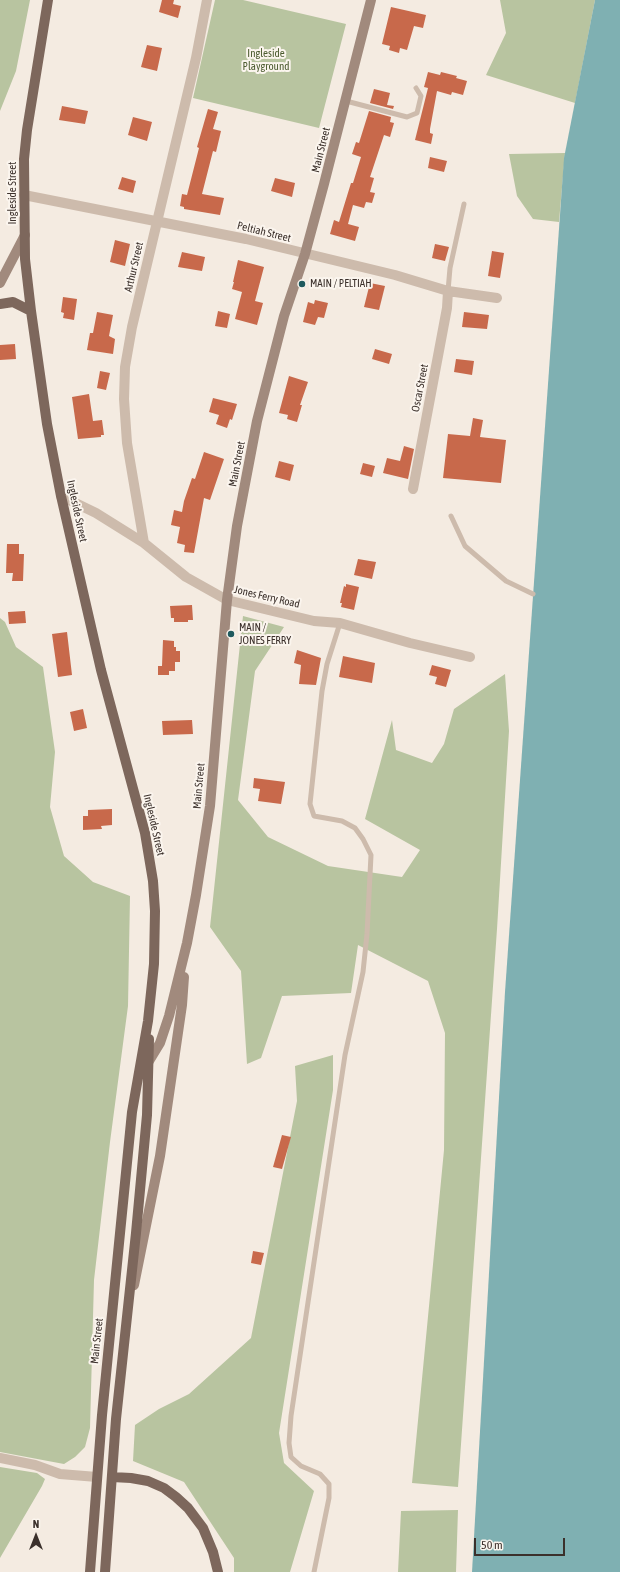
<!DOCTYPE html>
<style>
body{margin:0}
#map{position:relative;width:620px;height:1572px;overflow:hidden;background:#f4ebe1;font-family:"Asap Condensed",sans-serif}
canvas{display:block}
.north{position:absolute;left:16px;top:1516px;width:40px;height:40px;-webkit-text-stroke:3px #fbf5ee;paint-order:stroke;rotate:0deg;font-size:11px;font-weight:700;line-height:16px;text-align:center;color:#3b302b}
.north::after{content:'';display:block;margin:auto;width:14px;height:18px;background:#3b302b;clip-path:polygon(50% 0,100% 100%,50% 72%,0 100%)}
.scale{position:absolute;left:474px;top:1538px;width:91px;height:18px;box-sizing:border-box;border:2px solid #3b302b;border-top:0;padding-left:5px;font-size:12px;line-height:14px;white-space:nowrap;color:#3b302b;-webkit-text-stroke:3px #fbf5ee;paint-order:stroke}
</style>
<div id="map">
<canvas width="620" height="1572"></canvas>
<div class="north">N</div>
<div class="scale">50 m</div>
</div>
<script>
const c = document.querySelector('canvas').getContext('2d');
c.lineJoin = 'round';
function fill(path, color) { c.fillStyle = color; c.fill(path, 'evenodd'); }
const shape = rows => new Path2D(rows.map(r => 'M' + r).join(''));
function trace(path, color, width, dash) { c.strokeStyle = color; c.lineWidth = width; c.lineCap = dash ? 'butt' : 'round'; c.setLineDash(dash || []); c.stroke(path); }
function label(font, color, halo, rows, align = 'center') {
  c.font = font + ' "Asap Condensed",sans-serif'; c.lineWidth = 4; c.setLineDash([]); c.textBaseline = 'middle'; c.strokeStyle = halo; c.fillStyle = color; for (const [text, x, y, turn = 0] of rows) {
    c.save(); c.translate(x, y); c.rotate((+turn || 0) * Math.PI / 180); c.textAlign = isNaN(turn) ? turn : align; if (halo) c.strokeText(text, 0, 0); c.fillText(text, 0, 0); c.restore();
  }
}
fill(shape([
 [0,0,30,0,16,71,0,111],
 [215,0,243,0,346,24,319,128,193,98],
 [500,0,595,0,575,103,486,75,506,33],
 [565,153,559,222,533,219,517,196,509,154],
 [243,616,284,627,255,671,238,800,268,837,328,866,402,877,420,850,365,819,392,720,396,750,432,763,444,744,454,709,505,674,509,731,497,929,458,1487,412,1483,444,1150,445,1033,428,981,358,945,351,993,282,996,261,1058,247,1064,241,971,210,927],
 [0,618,5,622,16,647,43,667,55,752,50,807,64,856,93,882,130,896,128,1006,110,1142,94,1280,90,1428,85,1447,75,1457,64,1464,0,1452],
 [333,1055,333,1090,279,1433,284,1463,314,1491,290,1572,234,1572,234,1558,184,1482,133,1461,135,1425,159,1409,189,1394,251,1338,297,1101,295,1066],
 [0,1467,37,1473,45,1479,42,1486,0,1558],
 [458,1510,456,1572,398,1572,401,1511]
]), '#b8c4a0');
fill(shape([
 [595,0,620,0,620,1572,472,1572,505,992,564,158]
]), '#7fb0b2');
fill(shape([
 [162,0,174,0,173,4,181,6,178,18,159,12],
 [391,7,426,15,423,28,414,26,407,50,400,48,399,53,389,50,390,46,382,44],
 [147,45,162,48,157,71,141,67],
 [428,72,440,75,441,72,457,76,456,78,467,81,463,95,452,92,451,95,437,91,430,129,430,133,433,134,431,144,415,140,428,88,424,87],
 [374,89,390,93,387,105,394,106,393,109,370,103],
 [62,106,88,111,85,124,59,120],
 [208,109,218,112,213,129,221,131,216,152,213,151,202,194,224,198,220,215,184,209,184,207,180,206,182,194,187,195,199,148,197,147],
 [369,111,391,117,390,122,394,123,390,137,384,135,370,177,374,178,370,192,375,193,372,203,366,202,364,208,353,205,348,224,359,227,355,241,330,234,334,220,339,222,351,183,353,183,361,157,352,154,356,142,359,143],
 [133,117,152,122,147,141,128,135],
 [430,157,447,161,444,172,428,168],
 [122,177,136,181,133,193,118,189],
 [275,178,295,183,292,197,271,191],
 [115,240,130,244,125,266,110,262],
 [435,244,449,247,445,261,432,258],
 [492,251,504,253,500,278,488,276],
 [182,252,205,257,202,271,178,267],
 [238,260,264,267,255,301,263,303,257,325,235,319,242,292,232,289,234,282,233,282],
 [370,283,385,286,379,310,364,307],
 [63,297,77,299,74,320,63,318,64,313,61,312],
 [315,300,328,303,324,318,318,317,315,325,303,322,308,302,314,304],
 [218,311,230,314,227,328,215,326],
 [97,312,113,315,109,336,115,339,113,354,87,350,90,333,93,333],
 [464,312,489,315,487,329,462,327],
 [15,344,16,359,0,360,0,345],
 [375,349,392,354,389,364,372,359],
 [456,359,474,361,472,375,454,372],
 [100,371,110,373,106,390,97,388],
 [289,376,308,382,300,405,302,405,297,422,287,419,288,415,279,413],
 [89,394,93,421,102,420,104,435,101,435,101,437,78,439,72,397],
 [213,398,237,404,232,420,230,419,227,428,216,424,219,415,209,412],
 [473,418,483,420,480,437,506,440,501,483,443,478,448,434,470,436],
 [404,446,414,449,408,479,383,473,387,458,400,461],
 [204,452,224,459,210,500,204,498,194,553,184,552,185,545,177,543,180,527,171,525,174,510,182,512,184,501,192,478,195,479],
 [279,461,294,465,290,481,275,477],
 [363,463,375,466,372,477,360,474],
 [7,544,19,544,19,554,24,554,23,581,12,581,13,573,6,573],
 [358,559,376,562,372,579,354,575],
 [346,584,359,587,354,610,341,607,342,603,340,603,344,586,346,587],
 [192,605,193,620,188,620,188,622,174,622,174,618,171,618,170,606],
 [25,611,26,623,9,624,8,612],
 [67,632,72,675,58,677,52,634],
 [163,640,174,641,174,647,176,647,176,651,180,651,180,662,175,662,175,671,169,671,169,675,158,675,158,666,162,666],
 [297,650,321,658,316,685,299,684,301,665,294,663],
 [343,656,375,663,372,683,339,677],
 [432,665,451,670,446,687,435,684,437,677,429,675],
 [83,709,87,728,74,731,70,712],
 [192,720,193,734,163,735,162,721],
 [254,778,285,782,281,804,258,801,260,789,253,788],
 [112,809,112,825,101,826,102,829,83,830,83,816,88,816,88,810],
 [282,1135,291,1137,282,1169,273,1167],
 [253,1251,264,1253,261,1265,251,1263]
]), '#c8694b');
trace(shape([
 [346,101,407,117,417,113,421,96,416,88],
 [448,291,450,268,464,204],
 [451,516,465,546,506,581,533,594],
 [314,1572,329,1498,329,1484,320,1474,301,1466,291,1457,289,1443,291,1416,345,1055,363,972,367,934,371,855,363,839,355,828,342,821,314,816,310,804,322,691,327,664,340,623]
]), '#cdbbac', 5);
trace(shape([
 [24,195,246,239,395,275,448,291,497,298],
 [413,489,447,308,448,291],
 [61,496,96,513,144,543,186,577,227,600,314,621,340,623,410,643,470,657],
 [144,543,127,443,124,399,125,367,132,327,196,58,207,0],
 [0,1458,35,1465,60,1474,97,1477]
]), '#cdbbac', 10);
trace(shape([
 [0,283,25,235],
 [146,1066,160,1043,169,1016,187,943,196,895,210,806,227,600,237,526,257,421,284,316,305,254,324,184,371,0],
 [134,1285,160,1156,182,1005,184,977]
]), '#a18a7d', 10);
trace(shape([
 [48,0,27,130,24,159,25,259,31,311,47,424,61,496,101,670,145,833,153,881,155,911,154,964,148,1021,132,1112,102,1415,90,1572],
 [0,304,13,302,31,311],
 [112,1477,131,1478,148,1481,164,1488,176,1497,188,1508,203,1528,213,1552,218,1572],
 [105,1572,116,1419,136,1233,147,1115,149,1039]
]), '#7d675c', 10);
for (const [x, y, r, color] of [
 [302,284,4,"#1f5a5e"],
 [231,634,4,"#1f5a5e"]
]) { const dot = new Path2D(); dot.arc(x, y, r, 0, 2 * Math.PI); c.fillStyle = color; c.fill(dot); trace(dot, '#fbf5ee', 1.5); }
label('11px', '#4a5a2e', '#fbf5ee', [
 ["Ingleside",266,54],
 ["Playground",266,67]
]);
label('11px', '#3b302b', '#fbf5ee', [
 ["Main Street",321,150,-76],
 ["Ingleside Street",13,193,-90],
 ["Peltiah Street",264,232,14],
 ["Arthur Street",134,267,-77],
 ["Oscar Street",420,388,-79],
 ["Main Street",237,464,-79],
 ["Ingleside Street",77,511,78],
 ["Jones Ferry Road",267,597,13],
 ["Main Street",199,786,-85],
 ["Ingleside Street",154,825,77],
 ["Main Street",97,1341,-84]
]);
label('11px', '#3b302b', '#fbf5ee', [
 ["MAIN / PELTIAH",310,284],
 ["MAIN /",239,628],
 ["JONES FERRY",239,641]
], 'left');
</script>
